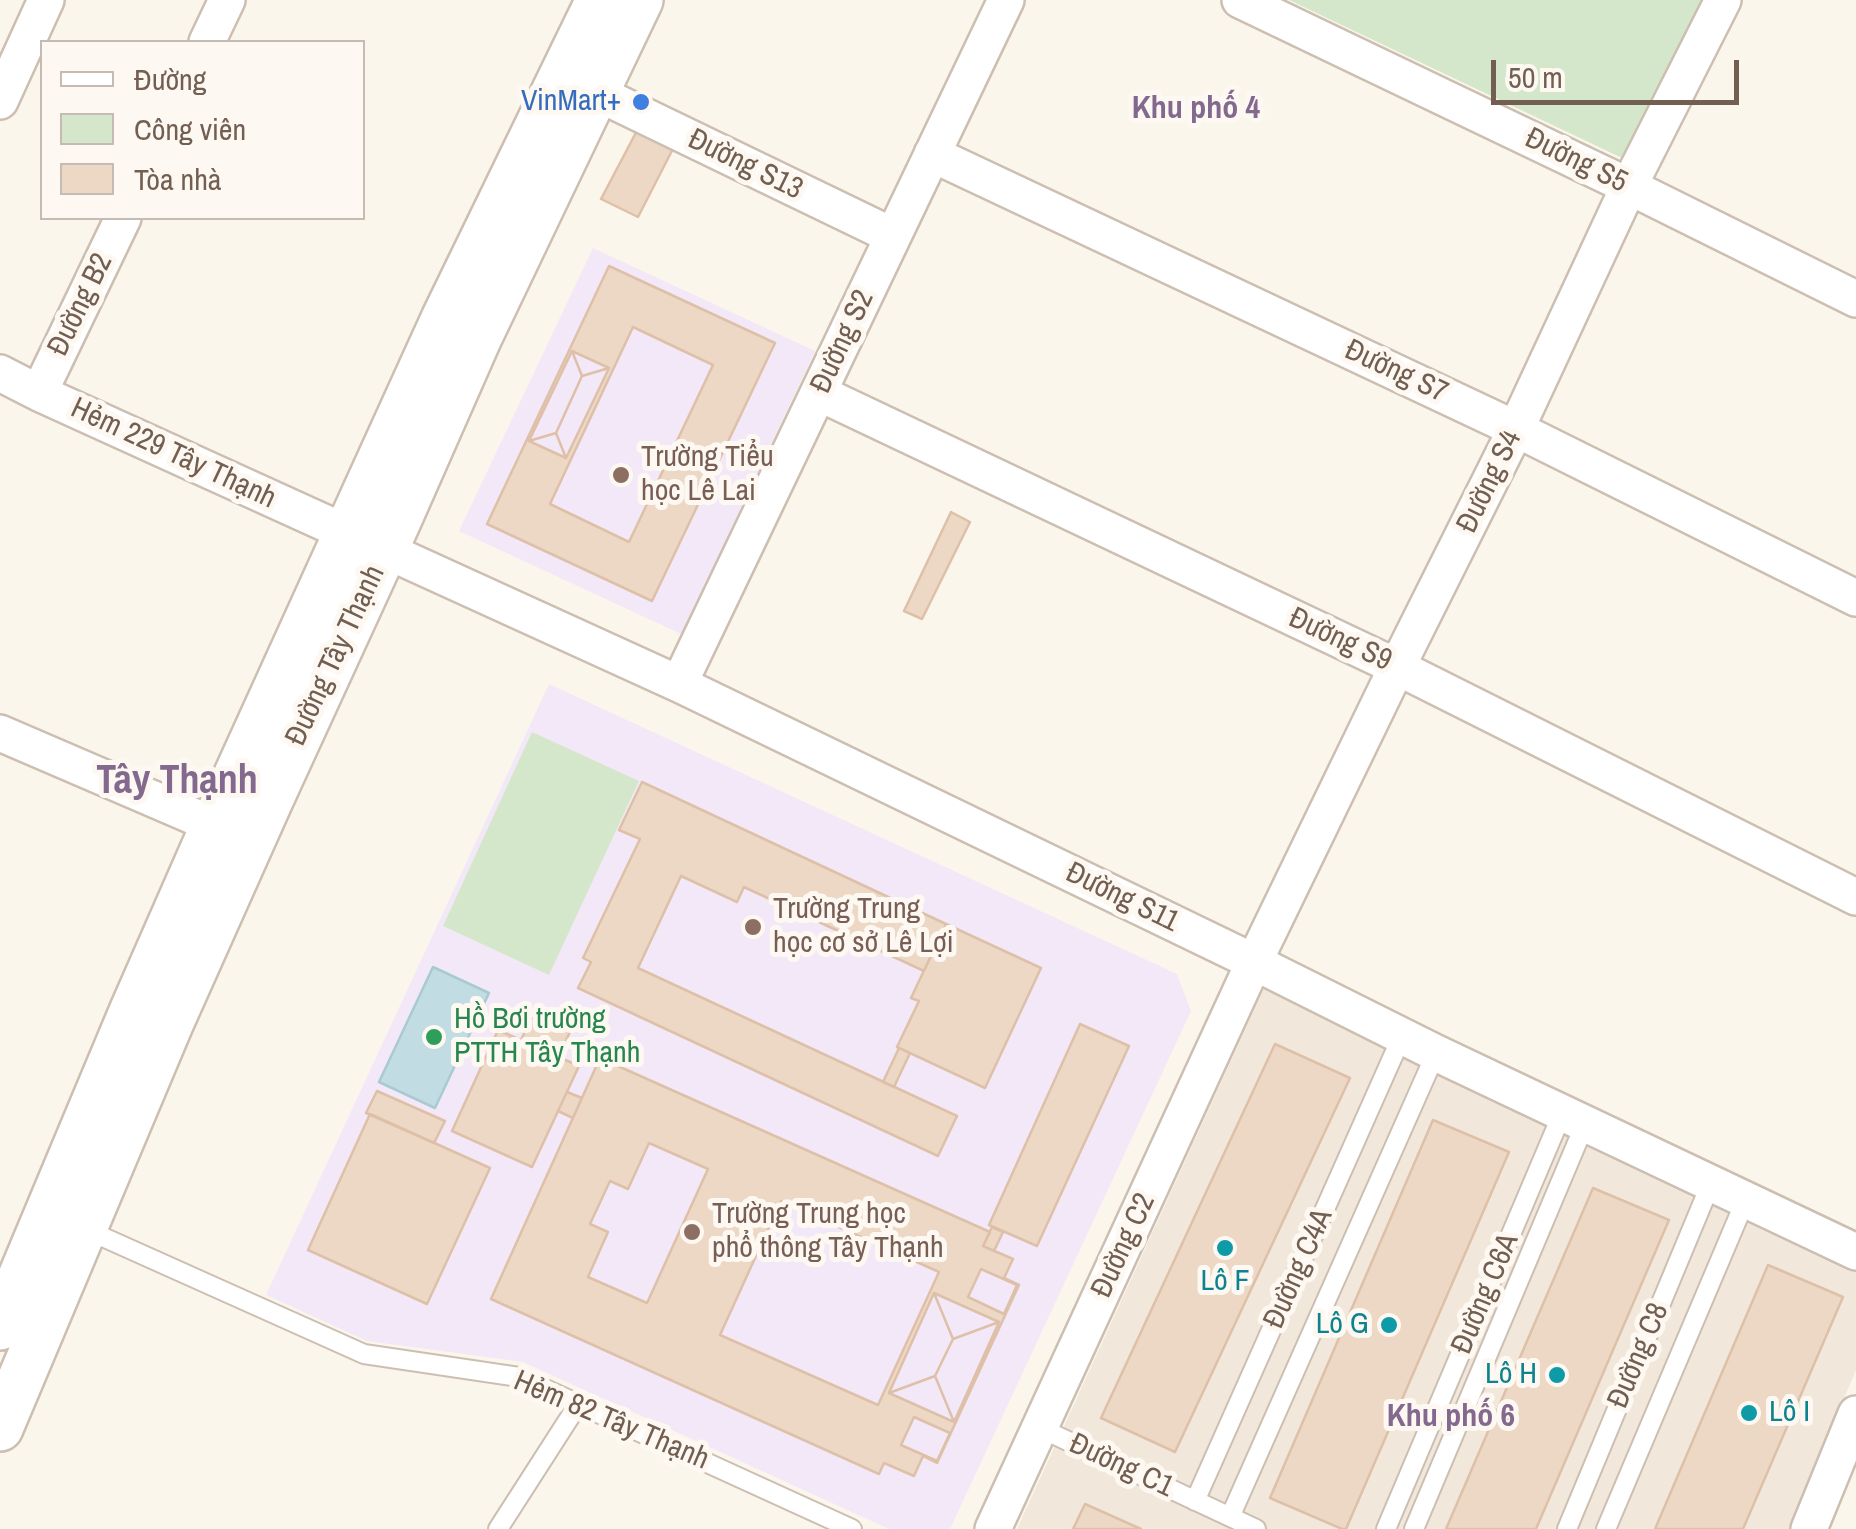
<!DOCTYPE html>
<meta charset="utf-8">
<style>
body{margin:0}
#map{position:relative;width:1856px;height:1529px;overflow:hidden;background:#fbf6ec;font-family:"Archivo Narrow",sans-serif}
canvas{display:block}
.legend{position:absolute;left:40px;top:40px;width:325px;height:180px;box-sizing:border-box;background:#fdf9f2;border:2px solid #c6bbb2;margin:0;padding:12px 18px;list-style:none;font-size:30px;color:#735f51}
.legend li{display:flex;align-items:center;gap:20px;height:50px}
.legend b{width:50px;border:2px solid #c6bbb2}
.scale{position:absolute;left:1491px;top:60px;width:248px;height:45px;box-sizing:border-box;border:5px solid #735f51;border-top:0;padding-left:12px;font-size:30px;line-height:35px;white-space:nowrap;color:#735f51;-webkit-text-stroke:8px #fdf9f2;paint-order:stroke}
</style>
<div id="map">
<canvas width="1856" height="1529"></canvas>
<ul class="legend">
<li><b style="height:12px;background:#fff"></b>Đường</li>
<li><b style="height:28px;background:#d5e7cb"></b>Công viên</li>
<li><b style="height:28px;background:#edd8c6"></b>Tòa nhà</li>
</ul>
<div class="scale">50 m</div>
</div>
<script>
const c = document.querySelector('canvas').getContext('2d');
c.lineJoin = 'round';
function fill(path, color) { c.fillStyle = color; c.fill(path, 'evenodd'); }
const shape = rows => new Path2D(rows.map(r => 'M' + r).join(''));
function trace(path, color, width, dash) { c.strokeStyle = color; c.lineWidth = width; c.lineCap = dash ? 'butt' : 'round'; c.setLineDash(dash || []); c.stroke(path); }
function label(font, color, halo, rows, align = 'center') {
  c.font = font + ' "Archivo Narrow",sans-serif'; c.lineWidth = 10; c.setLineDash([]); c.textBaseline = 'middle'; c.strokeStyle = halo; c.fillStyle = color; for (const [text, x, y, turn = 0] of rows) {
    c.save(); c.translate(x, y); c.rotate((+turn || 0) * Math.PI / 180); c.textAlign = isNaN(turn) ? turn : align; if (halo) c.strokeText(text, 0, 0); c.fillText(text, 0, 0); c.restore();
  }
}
fill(shape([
 [1265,986,1856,1269,1856,1370,1789,1529,1017,1529]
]), '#f1e8db');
fill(shape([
 [593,248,815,351,681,634,459,531],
 [549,684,1177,974,1191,1011,950,1529,889,1529,523,1362,367,1341,266,1295]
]), '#f3e8f7');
fill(shape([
 [1289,0,1704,0,1624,159],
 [532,732,639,781,549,975,443,926]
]), '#d5e7cb');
const water = shape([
 [433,967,489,993,435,1108,379,1082,433,967]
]);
fill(water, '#c2dce3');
trace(water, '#a9cad3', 2.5);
const building = shape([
 [641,123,677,141,638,217,601,199,641,123],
 [609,266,775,343,652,601,487,524,609,266],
 [633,327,713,365,629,542,550,504,633,327],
 [572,351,609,368,582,376,572,351],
 [572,351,582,376,556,433,529,441,572,351],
 [609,368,566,458,556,433,582,376,609,368],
 [556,433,566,458,529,441,556,433],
 [951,512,970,522,922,619,904,611,951,512],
 [642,782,946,924,924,971,744,887,737,902,681,876,638,968,957,1116,938,1156,578,988,591,962,583,958,640,839,619,830,642,782],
 [946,924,1041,968,985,1088,897,1047,919,1001,911,998,946,924],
 [535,1010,572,1027,559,1057,521,1040,535,1010],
 [1080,1024,1129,1046,1037,1246,989,1225,1080,1024],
 [498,1030,579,1066,532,1167,452,1131,498,1030],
 [1275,1044,1350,1078,1175,1452,1101,1418,1275,1044],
 [899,1048,910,1053,894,1087,883,1082,899,1048],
 [600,1058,990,1232,983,1246,1013,1259,1004,1278,1019,1285,937,1463,923,1456,914,1476,884,1463,879,1474,491,1299,600,1058],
 [649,1143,708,1169,647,1303,588,1277,608,1232,590,1224,610,1181,628,1189,649,1143],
 [781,1201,939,1272,878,1405,720,1335,781,1201],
 [377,1091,445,1121,434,1143,366,1113,377,1091],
 [567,1092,582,1098,573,1118,558,1111,567,1092],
 [370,1114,490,1168,427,1304,308,1250,370,1114],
 [1433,1120,1509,1152,1346,1529,1342,1529,1270,1498,1433,1120],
 [1593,1188,1669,1220,1536,1529,1446,1529,1593,1188],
 [992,1227,1003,1232,994,1251,983,1246,992,1227],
 [1768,1265,1843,1297,1743,1529,1655,1529,1768,1265],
 [981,1269,1017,1285,1004,1314,968,1297,981,1269],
 [934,1293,999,1322,953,1339,934,1293],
 [934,1293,953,1339,935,1376,889,1393,934,1293],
 [999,1322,954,1422,935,1376,953,1339,999,1322],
 [935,1376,954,1422,889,1393,935,1376],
 [914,1417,950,1433,937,1461,901,1445,914,1417],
 [1085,1504,1141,1529,1073,1529,1085,1504]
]);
fill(building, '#edd8c6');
trace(building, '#dec0a9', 2.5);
const service = shape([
 [85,1229,364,1354,519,1377,852,1529],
 [1040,1428,1256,1529],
 [1195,1501,1402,1036],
 [1230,1517,1436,1053],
 [498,1529,579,1403],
 [1386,1529,1562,1114],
 [1414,1529,1585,1124],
 [1567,1529,1711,1183],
 [1606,1529,1746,1199]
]);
const minor = shape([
 [1240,0,1618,181,1856,299],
 [207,42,227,0],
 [597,93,893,236],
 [0,101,46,0],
 [932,154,1516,429,1856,598],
 [0,373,39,393,347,533],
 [39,393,123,218],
 [819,393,1397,667,1856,897],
 [385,550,679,684,1254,962,1436,1053,1856,1252],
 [679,684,1006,0],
 [0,733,237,835],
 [993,1529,1254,962,1397,667,1516,429,1629,186,1723,0],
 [1809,1529,1856,1414]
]);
const tertiary = shape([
 [0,1327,132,1012,214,825,444,319,599,0],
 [0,1428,170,1024,270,800,397,523,479,337,640,0]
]);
trace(service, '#ccbfb2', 22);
trace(minor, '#ccbfb2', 40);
trace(tertiary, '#ccbfb2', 50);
trace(service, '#fff', 18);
trace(minor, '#fff', 35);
trace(tertiary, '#fff', 45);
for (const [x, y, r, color] of [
 [641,102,10,"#3f7fe0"],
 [621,475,10,"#8d6e63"],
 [753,927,10,"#8d6e63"],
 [434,1037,10,"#2e9e5b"],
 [692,1232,10,"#8d6e63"],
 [1225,1248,10,"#0f9aa8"],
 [1389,1325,10,"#0f9aa8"],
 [1557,1375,10,"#0f9aa8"],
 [1749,1413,10,"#0f9aa8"]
]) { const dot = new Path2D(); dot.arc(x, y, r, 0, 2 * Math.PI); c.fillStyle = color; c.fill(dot); trace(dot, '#fdf9f2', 4); }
label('30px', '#366cbe', '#fdf9f2', [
 ["VinMart+",621,102]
], 'right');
label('30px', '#735f51', '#fdf9f2', [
 ["Đường S5",1576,161,26],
 ["Đường S13",745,165,26],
 ["Đường B2",81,305,-64],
 ["Đường S2",843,342,-65],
 ["Đường S7",1396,372,25],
 ["Hẻm 229 Tây Thạnh",173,454,25],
 ["Đường S4",1490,482,-64],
 ["Đường S9",1340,640,25],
 ["Đường Tây Thạnh",336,656,-65],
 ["Đường S11",1122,898,26],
 ["Đường C2",1124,1246,-65],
 ["Đường C4A",1299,1269,-66],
 ["Đường C6A",1486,1294,-67],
 ["Đường C8",1639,1356,-67],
 ["Hẻm 82 Tây Thạnh",611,1421,23],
 ["Đường C1",1121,1466,25]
]);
label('30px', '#785e54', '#fdf9f2', [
 ["Trường Tiểu",641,458],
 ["học Lê Lai",641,492],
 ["Trường Trung",773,910],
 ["học cơ sở Lê Lợi",773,944],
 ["Trường Trung học",712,1215],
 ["phổ thông Tây Thạnh",712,1249]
], 'left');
label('30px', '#27864d', '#fdf9f2', [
 ["Hồ Bơi trường",454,1020],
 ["PTTH Tây Thạnh",454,1054]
], 'left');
label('30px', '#0d838f', '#fdf9f2', [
 ["Lô F",1225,1282,"center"],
 ["Lô G",1369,1325],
 ["Lô H",1537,1375],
 ["Lô I",1769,1413,"left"]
], 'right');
label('bold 32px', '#84698e', '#fdf9f2', [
 ["Khu phố 4",1196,109],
 ["Khu phố 6",1451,1417]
]);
label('bold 40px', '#84698e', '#fdf9f2', [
 ["Tây Thạnh",177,782]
]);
</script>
